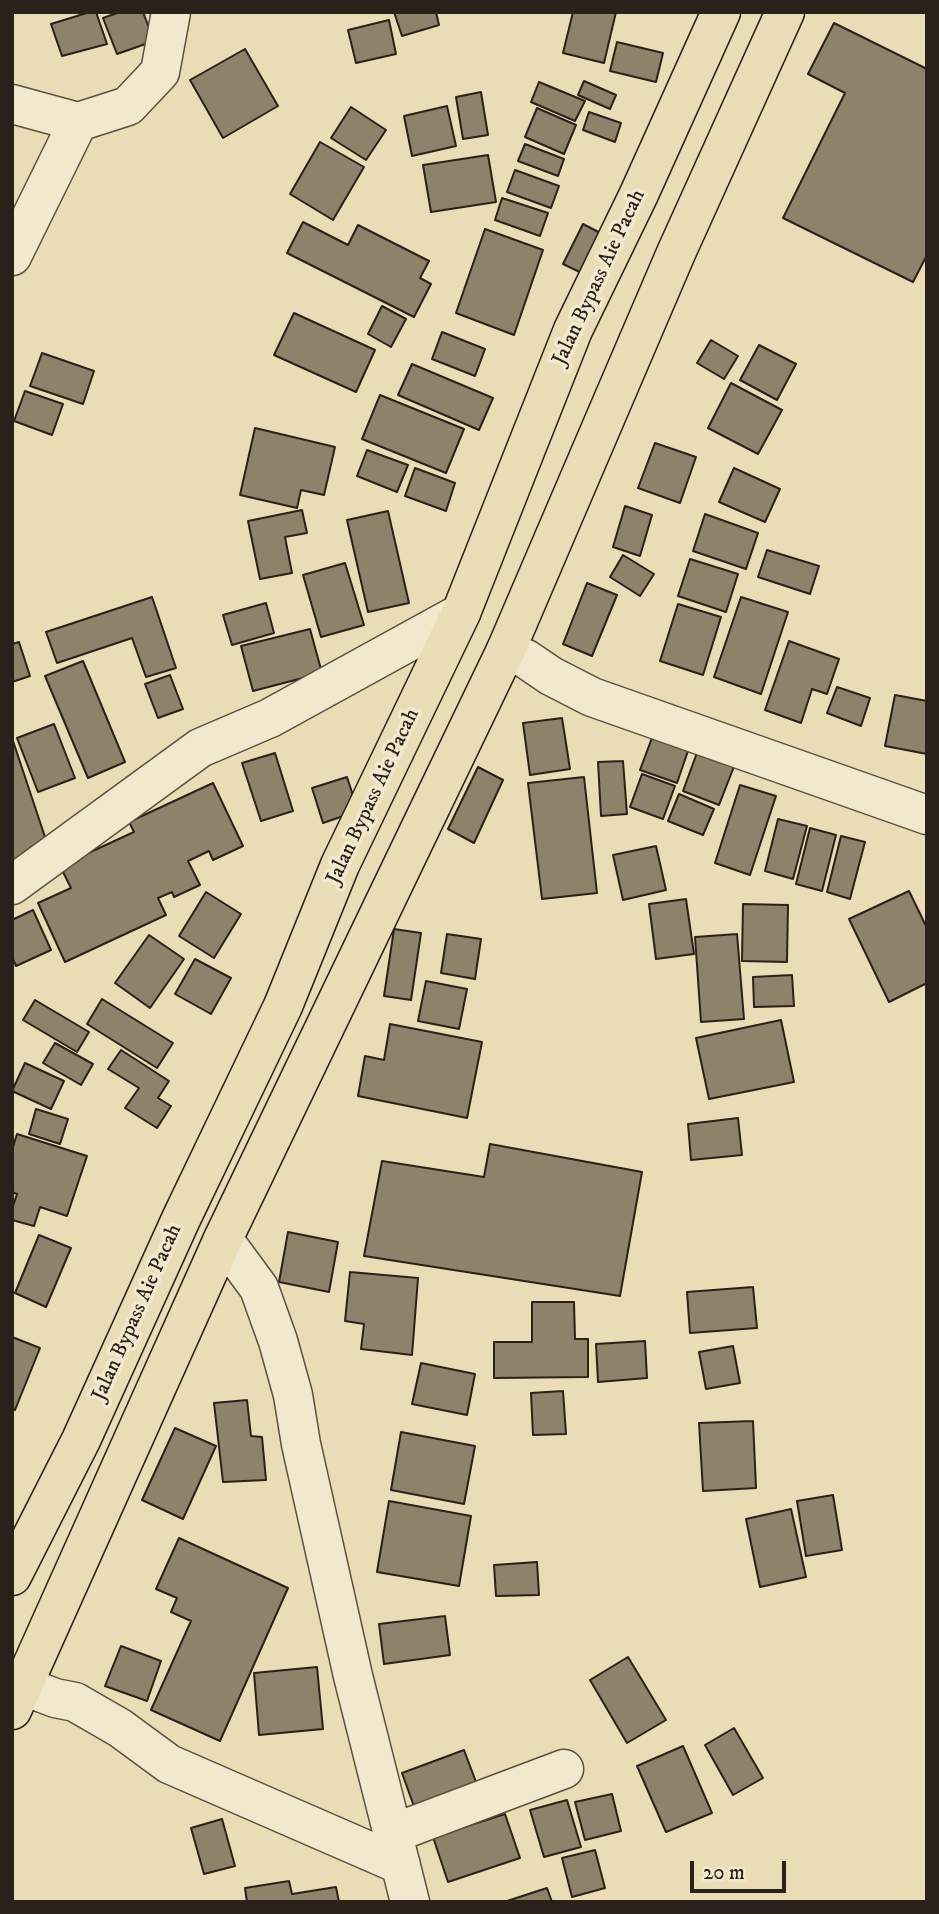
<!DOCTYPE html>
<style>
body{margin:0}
#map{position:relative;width:939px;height:1914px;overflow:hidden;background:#eadcb4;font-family:"IM FELL DW Pica",serif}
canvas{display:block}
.frame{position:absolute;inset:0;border:14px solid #2b201a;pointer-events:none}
.scale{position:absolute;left:690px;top:1861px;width:96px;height:32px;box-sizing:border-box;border:4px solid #2b201a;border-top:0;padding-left:9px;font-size:21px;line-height:24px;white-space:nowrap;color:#2b201a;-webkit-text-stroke:5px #f1e8ce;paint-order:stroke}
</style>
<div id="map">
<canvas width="939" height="1914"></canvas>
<div class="frame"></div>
<div class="scale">20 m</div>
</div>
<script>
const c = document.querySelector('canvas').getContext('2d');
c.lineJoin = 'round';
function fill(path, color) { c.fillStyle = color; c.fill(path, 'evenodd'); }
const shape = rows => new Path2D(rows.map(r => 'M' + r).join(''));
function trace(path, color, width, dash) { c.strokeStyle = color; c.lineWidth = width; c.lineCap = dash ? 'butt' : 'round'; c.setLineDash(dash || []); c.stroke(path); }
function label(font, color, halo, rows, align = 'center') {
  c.font = font + ' "IM FELL DW Pica",serif'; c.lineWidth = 7; c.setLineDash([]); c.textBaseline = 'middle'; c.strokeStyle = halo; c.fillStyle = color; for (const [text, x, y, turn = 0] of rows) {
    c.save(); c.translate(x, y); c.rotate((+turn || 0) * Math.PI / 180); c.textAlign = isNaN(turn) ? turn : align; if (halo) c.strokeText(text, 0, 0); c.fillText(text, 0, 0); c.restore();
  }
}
const building = shape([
 [90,12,96,12,107,44,62,56,51,24,90,12],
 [120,12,143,12,154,41,117,54,103,18,120,12],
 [394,12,436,12,439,25,402,36,394,12],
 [573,12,616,12,604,63,563,53,573,12],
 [389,20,396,54,356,63,348,30,389,20],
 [834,23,927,69,927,255,913,282,783,218,845,93,808,74,834,23],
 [617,42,663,53,656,82,610,71,617,42],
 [245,49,278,106,223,138,190,80,245,49],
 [584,81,616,95,610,109,578,95,584,81],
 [539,82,585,101,575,121,531,102,539,82],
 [481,92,488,135,463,139,456,97,481,92],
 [447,106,456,146,412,156,404,116,447,106],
 [351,107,386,130,366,160,331,138,351,107],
 [537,108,576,125,564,154,525,137,537,108],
 [589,112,621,123,615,142,583,130,589,112],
 [320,142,364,167,333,220,290,194,320,142],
 [525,144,564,159,558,176,518,161,525,144],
 [488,155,496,202,431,212,423,165,488,155],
 [515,170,559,186,551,208,507,192,515,170],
 [502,198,548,213,540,236,495,220,502,198],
 [303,222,348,245,358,225,429,261,420,278,431,284,414,317,287,253,303,222],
 [583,224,610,238,590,277,563,264,583,224],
 [485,229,543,250,514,335,456,313,485,229],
 [382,306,406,319,391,347,368,334,382,306],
 [294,313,375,350,356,392,274,355,294,313],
 [442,332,485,349,475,376,432,359,442,332],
 [711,340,738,356,724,379,697,363,711,340],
 [759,345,796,364,777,400,740,380,759,345],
 [42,353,94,371,83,404,30,386,42,353],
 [412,364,493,398,479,430,398,395,412,364],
 [731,383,782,410,758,454,708,428,731,383],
 [25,391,63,404,52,435,14,421,25,391],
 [380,395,464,429,446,473,362,439,380,395],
 [255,428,335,447,324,495,301,490,297,508,240,495,255,428],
 [655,443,696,457,680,503,638,488,655,443],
 [367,450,408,465,397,492,357,476,367,450],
 [415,468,455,483,446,511,405,496,415,468],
 [734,468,780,489,765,522,719,502,734,468],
 [625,506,652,515,640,556,613,547,625,506],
 [302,510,307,533,285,537,292,573,260,579,248,521,302,510],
 [388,511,409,603,368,612,347,520,388,511],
 [705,514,758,533,746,569,693,551,705,514],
 [767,550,819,566,810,594,758,577,767,550],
 [623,555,654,574,640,596,610,577,623,555],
 [690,559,738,574,726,612,678,596,690,559],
 [345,563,364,625,321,637,303,575,345,563],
 [587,583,617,595,592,656,563,644,587,583],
 [152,597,176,668,146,677,132,638,57,663,46,632,152,597],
 [741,597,788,612,761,694,714,677,741,597],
 [266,603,274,633,232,645,223,615,266,603],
 [678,604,721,617,703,675,660,661,678,604],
 [310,629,322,673,253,691,241,646,310,629],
 [789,641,839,659,827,694,812,689,801,723,765,710,789,641],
 [19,642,30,676,12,682,12,644,19,642],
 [83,661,125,762,88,778,45,676,83,661],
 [170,675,183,709,158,718,145,684,170,675],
 [837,687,870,698,861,726,827,713,837,687],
 [895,695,927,701,927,754,885,746,895,695],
 [562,718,570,769,530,775,523,723,562,718],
 [54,724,75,778,38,792,17,738,54,724],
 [653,735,689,748,677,783,640,770,653,735],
 [12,738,49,849,12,862,12,738],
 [698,750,735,764,719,805,683,791,698,750],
 [275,753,293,811,261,821,242,763,275,753],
 [623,761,627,814,601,816,598,762,623,761],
 [478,767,503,780,474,843,448,829,478,767],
 [642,774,675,786,663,819,630,807,642,774],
 [347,777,358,811,323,823,312,788,347,777],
 [584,777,597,893,542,899,528,783,584,777],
 [213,783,243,846,213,860,209,851,188,861,200,885,174,897,172,892,158,898,166,915,65,962,38,903,71,888,60,866,134,832,129,822,213,783],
 [740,785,776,796,750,875,715,863,740,785],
 [679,794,714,809,703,835,668,821,679,794],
 [778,819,807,826,793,879,765,871,778,819],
 [810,828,836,835,822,891,796,884,810,828],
 [841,836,865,842,850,899,827,892,841,836],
 [656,846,666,890,623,900,613,855,656,846],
 [909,891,927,928,927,983,889,1002,849,919,909,891],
 [206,892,241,914,214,958,179,936,206,892],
 [686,899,694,954,656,959,649,904,686,899],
 [743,904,788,905,787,962,742,961,743,904],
 [33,910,51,950,16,966,12,957,12,920,33,910],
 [394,929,421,933,411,1000,384,996,394,929],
 [447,934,481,939,475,979,441,973,447,934],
 [737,934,744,1019,701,1022,695,937,737,934],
 [149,935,184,959,150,1008,115,983,149,935],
 [195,959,231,978,211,1014,175,994,195,959],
 [792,975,794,1006,754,1007,753,977,792,975],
 [426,981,467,989,459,1029,418,1021,426,981],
 [102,999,173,1043,157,1068,87,1024,102,999],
 [35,1000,89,1032,77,1052,23,1020,35,1000],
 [781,1020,794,1082,709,1099,696,1038,781,1020],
 [390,1024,482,1042,467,1118,358,1096,365,1056,384,1060,390,1024],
 [55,1043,93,1064,81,1085,43,1063,55,1043],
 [121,1050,169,1081,158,1098,171,1106,157,1128,125,1108,139,1088,108,1069,121,1050],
 [25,1063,64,1081,51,1109,12,1091,25,1063],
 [36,1109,68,1119,60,1144,29,1134,36,1109],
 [738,1118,742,1155,691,1160,688,1124,738,1118],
 [17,1134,87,1156,67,1216,40,1207,34,1226,12,1220,12,1209,17,1194,12,1192,12,1150,17,1134],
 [490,1144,642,1172,620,1296,364,1256,382,1161,484,1177,490,1144],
 [288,1232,338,1242,329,1292,279,1282,288,1232],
 [39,1235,71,1248,46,1307,15,1293,39,1235],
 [350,1272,418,1278,412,1355,361,1349,364,1324,345,1321,350,1272],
 [753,1287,757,1328,690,1333,687,1292,753,1287],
 [532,1302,574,1302,575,1339,588,1339,588,1377,494,1378,494,1342,532,1342,532,1302],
 [12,1337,40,1348,15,1410,12,1409,12,1337],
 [645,1341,647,1378,598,1382,596,1344,645,1341],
 [733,1346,740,1383,706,1389,699,1352,733,1346],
 [421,1363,475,1374,467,1415,412,1404,421,1363],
 [563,1391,566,1434,533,1435,531,1393,563,1391],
 [247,1400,251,1436,262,1437,266,1480,223,1482,214,1403,247,1400],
 [753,1421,756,1488,703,1491,699,1423,753,1421],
 [175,1428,216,1446,183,1519,142,1500,175,1428],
 [401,1432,475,1446,464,1504,391,1490,401,1432],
 [833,1495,842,1550,806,1556,797,1501,833,1495],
 [389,1501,471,1516,459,1586,377,1572,389,1501],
 [791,1509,806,1577,760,1587,746,1519,791,1509],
 [179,1538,288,1588,220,1741,151,1710,191,1621,171,1612,177,1598,156,1589,179,1538],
 [537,1562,539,1595,496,1596,494,1565,537,1562],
 [445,1616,450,1655,384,1664,379,1624,445,1616],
 [121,1646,161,1661,147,1701,105,1686,121,1646],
 [628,1657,666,1720,627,1743,590,1680,628,1657],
 [317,1667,323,1729,259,1735,254,1673,317,1667],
 [734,1728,763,1778,733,1795,705,1745,734,1728],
 [683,1746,712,1813,666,1832,637,1766,683,1746],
 [464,1750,479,1790,416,1812,402,1773,464,1750],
 [612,1794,621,1831,585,1840,575,1802,612,1794],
 [567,1800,581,1847,544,1857,530,1810,567,1800],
 [505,1814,520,1858,448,1882,433,1837,505,1814],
 [222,1819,235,1866,204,1874,191,1828,222,1819],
 [595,1850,605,1888,572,1897,562,1858,595,1850],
 [289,1881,292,1894,336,1887,339,1902,247,1902,245,1888,289,1881],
 [547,1888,552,1902,504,1902,547,1888]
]);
fill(building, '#8e826a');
trace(building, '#2b201a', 2);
const minor = shape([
 [12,104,78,122,128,106,160,72,171,12],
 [12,256,78,122],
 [506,650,526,659,551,676,592,697,927,815],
 [223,1239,259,1288,278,1341,293,1395,301,1444,353,1676,410,1902],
 [24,1686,55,1698,75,1702,120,1728,169,1764,401,1865],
 [394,1833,564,1769]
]);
const tertiary = shape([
 [12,885,200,748,270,718,461,613]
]);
const trunk = shape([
 [12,1576,81,1440,181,1219,283,1006,340,865,461,613,573,330,639,194,721,12],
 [12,1710,223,1239,506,650,676,253,785,12]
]);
trace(minor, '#5b4f40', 41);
trace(tertiary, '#5b4f40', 41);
trace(trunk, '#2b201a', 41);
trace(minor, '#f1e8ce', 38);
trace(tertiary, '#f1e8ce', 38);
trace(trunk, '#eadcb4', 38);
label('21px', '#2b201a', '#f1e8ce', [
 ["Jalan Bypass Aie Pacah",600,278,-65],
 ["Jalan Bypass Aie Pacah",374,797,-65],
 ["Jalan Bypass Aie Pacah",138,1313,-66]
]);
</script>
